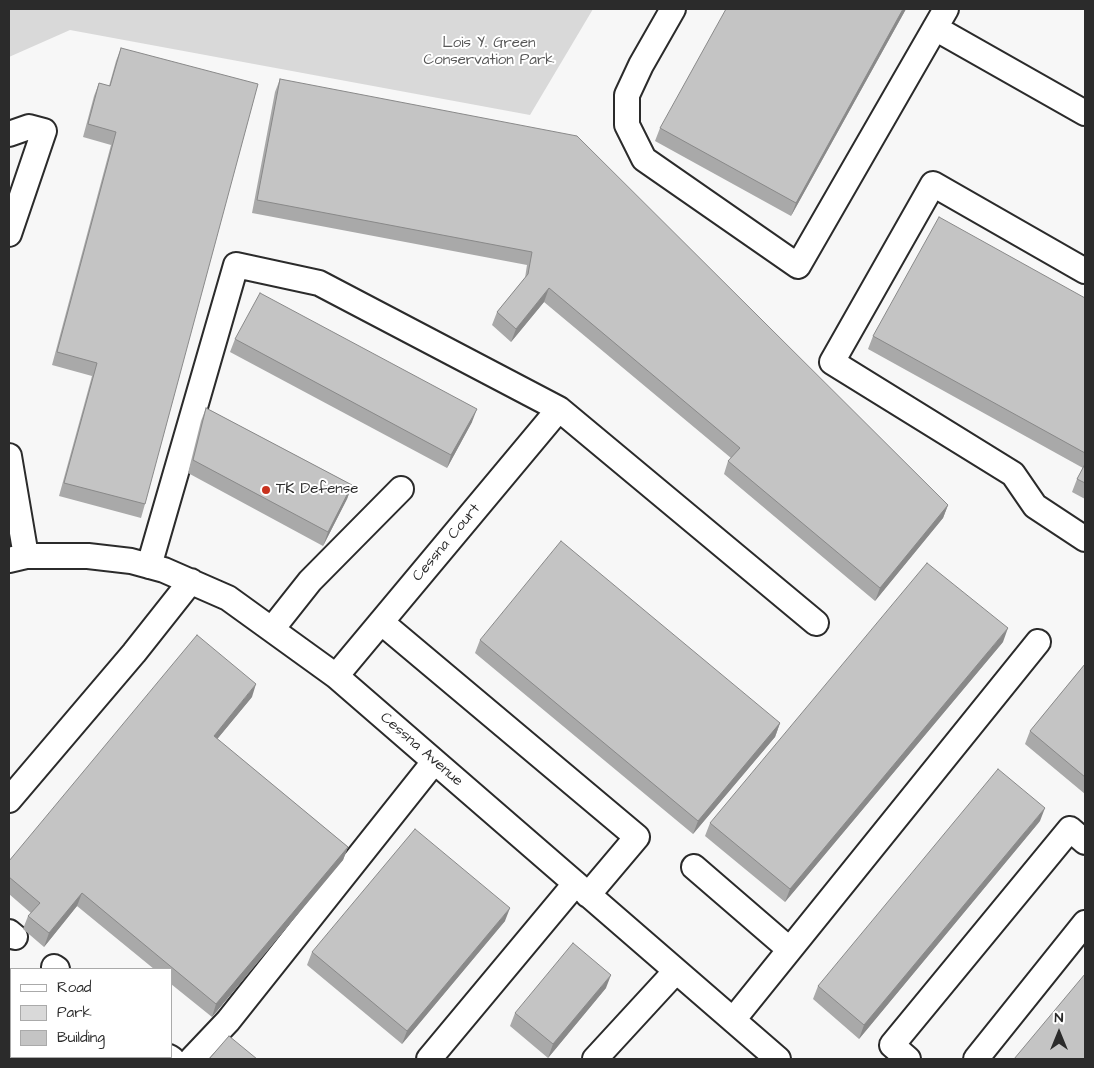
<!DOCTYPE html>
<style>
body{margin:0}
#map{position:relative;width:1094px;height:1068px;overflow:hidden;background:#f7f7f7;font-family:"Architects Daughter",sans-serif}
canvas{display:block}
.frame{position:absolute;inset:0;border:10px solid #2b2b2b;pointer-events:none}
.legend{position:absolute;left:10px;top:968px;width:162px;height:90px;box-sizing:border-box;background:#fff;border:1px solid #aaa;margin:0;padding:6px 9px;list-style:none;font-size:15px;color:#2b2b2b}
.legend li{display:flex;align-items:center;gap:10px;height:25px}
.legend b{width:25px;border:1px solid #aaa}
.north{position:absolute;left:1034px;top:1008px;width:50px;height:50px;-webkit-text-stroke:4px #fff;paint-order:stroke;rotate:0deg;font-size:14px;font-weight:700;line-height:20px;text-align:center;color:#2b2b2b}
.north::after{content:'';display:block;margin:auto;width:18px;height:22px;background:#2b2b2b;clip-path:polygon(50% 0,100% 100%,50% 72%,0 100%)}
</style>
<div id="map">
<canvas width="1094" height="1068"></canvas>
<div class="frame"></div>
<ul class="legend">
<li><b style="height:6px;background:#fff"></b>Road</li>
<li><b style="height:14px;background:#d9d9d9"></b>Park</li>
<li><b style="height:14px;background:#c4c4c4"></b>Building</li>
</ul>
<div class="north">N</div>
</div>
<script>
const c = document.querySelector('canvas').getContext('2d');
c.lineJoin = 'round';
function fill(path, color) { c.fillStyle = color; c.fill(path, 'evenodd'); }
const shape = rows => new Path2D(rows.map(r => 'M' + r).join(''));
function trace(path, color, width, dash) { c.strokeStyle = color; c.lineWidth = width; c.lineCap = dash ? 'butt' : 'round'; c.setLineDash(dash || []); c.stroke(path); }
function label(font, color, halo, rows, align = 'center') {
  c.font = font + ' "Architects Daughter",sans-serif'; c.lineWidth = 4; c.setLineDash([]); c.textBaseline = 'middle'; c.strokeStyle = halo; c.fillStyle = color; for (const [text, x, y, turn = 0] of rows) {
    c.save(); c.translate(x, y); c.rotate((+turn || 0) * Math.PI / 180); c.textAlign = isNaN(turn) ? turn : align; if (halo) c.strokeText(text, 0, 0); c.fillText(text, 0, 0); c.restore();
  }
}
fill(shape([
 [9,9,593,9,530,115,70,30,9,57]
]), '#d9d9d9');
const minor = shape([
 [673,9,641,65,627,95,627,125,644,159,798,266,946,9],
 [935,28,1085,113],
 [9,134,29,127,44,131,9,234],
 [1085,271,933,184,832,362,1013,474,1035,506,1085,539],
 [9,456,26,556],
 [9,560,26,556,88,556,131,561,164,570,228,598,336,676,778,1059],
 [149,566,236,265,319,283,559,409,816,623],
 [381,622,637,837,588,895],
 [272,629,310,581,401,489],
 [336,676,559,409],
 [9,800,134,653,191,581],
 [694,867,789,949],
 [9,932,15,937],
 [54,967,57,969],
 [733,1020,1038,642],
 [169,1057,172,1059],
 [192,1059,228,1021,434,762],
 [429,1059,575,884],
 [595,1059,676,971],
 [908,1059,892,1045,1070,829,1085,842],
 [976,1059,1085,923]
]);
trace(minor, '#2b2b2b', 28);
trace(minor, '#fff', 24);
fill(shape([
 [906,9,791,216,655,141,660,128],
 [121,48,145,504,141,518,59,496,92,376,52,365,111,145,83,137,94,96,99,83,109,86,116,61],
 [280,79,948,505,943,518,875,601,724,474,728,461,731,458,544,302,511,342,492,325,497,312,525,278,527,265,252,213,275,92],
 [1085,298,1085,499,1072,492,1077,479,1083,468,868,349,873,336],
 [235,339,472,422,447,468,230,352],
 [206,408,352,485,347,499,323,546,188,473,201,421],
 [480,640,780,723,775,737,693,834,475,653],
 [1003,642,785,902,705,836,710,823],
 [1085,664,1085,794,1025,744,1030,731],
 [252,697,217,739,348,847,343,860,212,1017,171,984,171,969,154,969,77,906,44,947,23,929,28,916,31,913,9,894,9,861],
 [1040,821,859,1039,813,999,818,986],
 [505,921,402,1044,307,965,312,952],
 [606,988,548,1058,510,1026,515,1013]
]), '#a9a9a9');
fill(shape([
 [903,9,906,9,791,216,796,203],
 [549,288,544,302,511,342,516,329],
 [477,409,472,422,447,468,451,455],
 [352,485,347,499,323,546,328,532],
 [948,505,943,518,875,601,880,588],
 [1008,628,1003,642,785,902,790,889],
 [256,684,252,697,209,749,214,736],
 [780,723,775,737,693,834,698,821],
 [1045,808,1040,821,859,1039,864,1025],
 [348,847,343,860,212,1017,216,1004],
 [82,893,77,906,44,947,49,933],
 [510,908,505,921,402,1044,407,1031],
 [611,975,606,988,548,1058,553,1044],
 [50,1057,55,1057,53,1059,48,1059]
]), '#898989');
const building = shape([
 [726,9,903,9,796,203,660,128,726,9],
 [121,48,258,84,145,504,64,483,97,363,57,352,116,132,88,124,99,83,110,86,121,48],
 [280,79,577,136,948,505,880,588,728,461,740,448,549,288,516,329,497,312,528,274,532,252,257,200,280,79],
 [939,217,1085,298,1085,453,873,336,939,217],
 [260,293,477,409,451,455,235,339,260,293],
 [206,408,352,485,328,532,193,460,206,408],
 [1085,464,1085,483,1077,479,1085,464],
 [561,541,780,723,698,821,480,640,561,541],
 [927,563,1008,628,790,889,710,823,927,563],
 [197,635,256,684,214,736,348,847,216,1004,82,893,49,933,28,916,40,903,9,877,9,861,197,635],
 [1085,664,1085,777,1030,731,1085,664],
 [998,769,1045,808,864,1025,818,986,998,769],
 [415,829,510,908,407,1031,312,952,415,829],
 [573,943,611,975,553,1044,515,1013,573,943],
 [9,970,11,972,11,1057,50,1057,48,1059,9,1059,9,970],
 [1085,974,1085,1059,1014,1059,1085,974],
 [229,1036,257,1059,209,1059,229,1036]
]);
fill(building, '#c4c4c4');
trace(building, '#898989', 1);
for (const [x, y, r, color] of [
 [266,490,5,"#c8321e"]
]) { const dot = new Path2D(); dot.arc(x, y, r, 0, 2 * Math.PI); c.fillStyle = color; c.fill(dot); trace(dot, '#fff', 2); }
label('15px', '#565656', '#fff', [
 ["Lois Y. Green",489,44],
 ["Conservation Park",489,61]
]);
label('15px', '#2b2b2b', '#fff', [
 ["TK Defense",276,490]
], 'left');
label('15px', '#2b2b2b', '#fff', [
 ["Cessna Court",447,543,-50],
 ["Cessna Avenue",421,750,41]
]);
</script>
